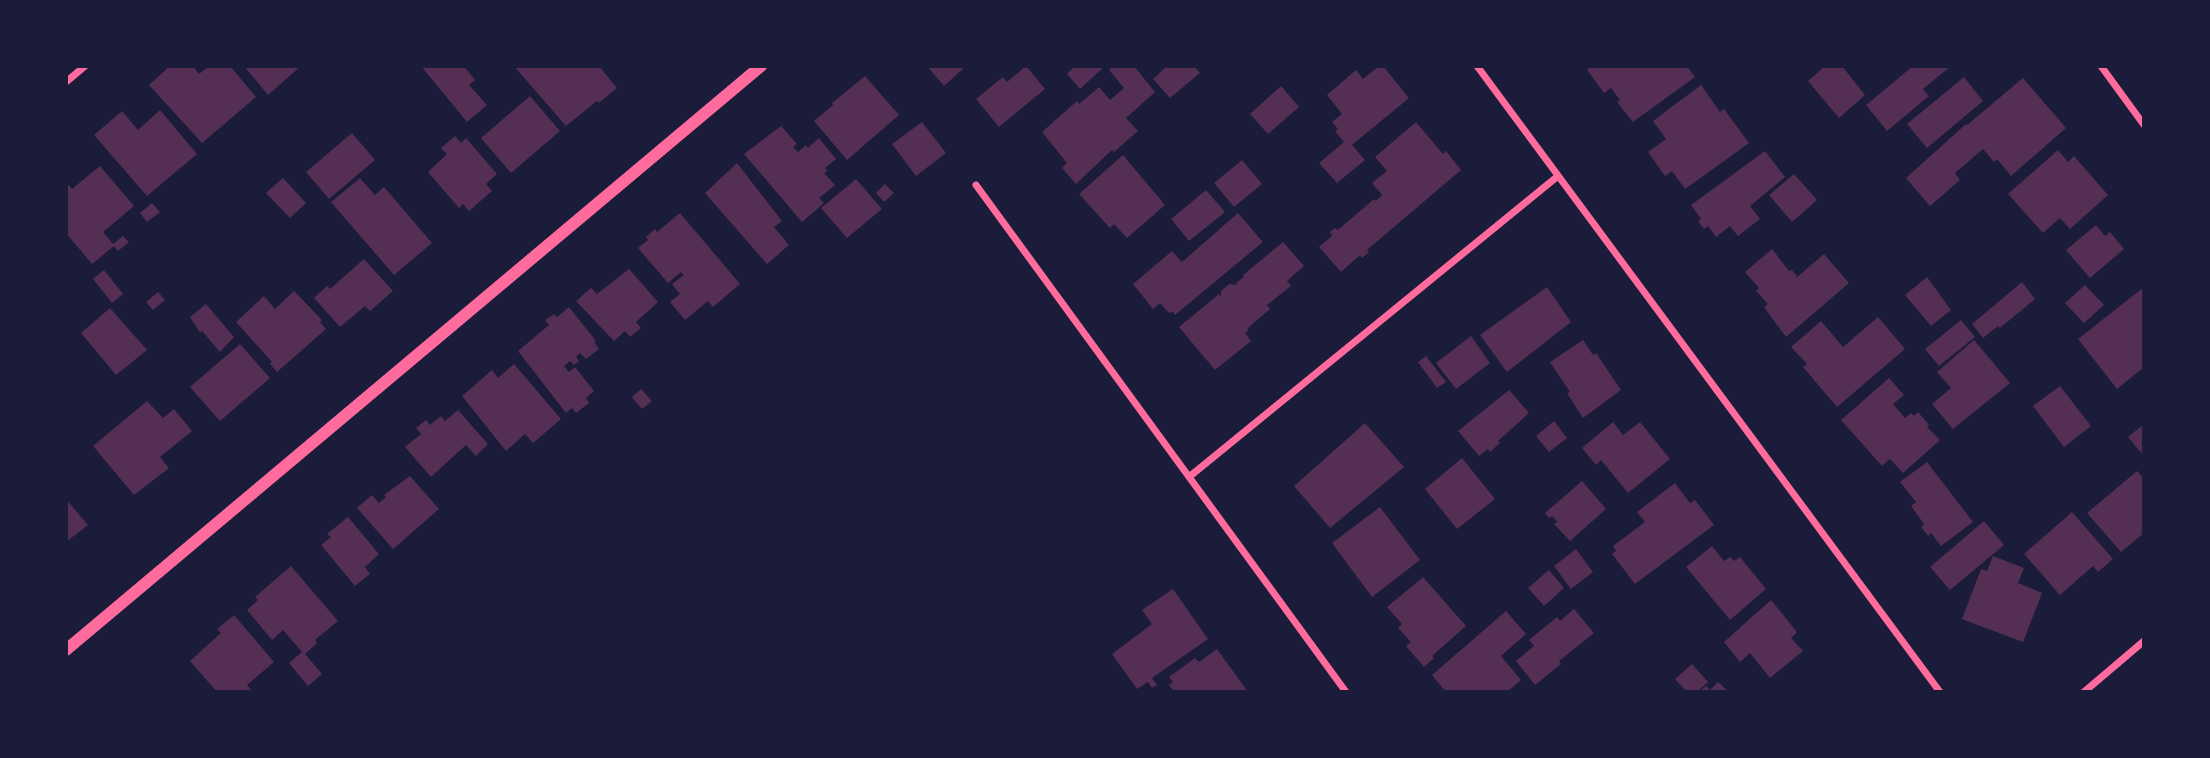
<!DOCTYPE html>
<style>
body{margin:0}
#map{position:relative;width:2210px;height:758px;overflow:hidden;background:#1b1b3a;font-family:"Varela Round",sans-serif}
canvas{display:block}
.frame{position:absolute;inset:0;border:68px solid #1b1b3a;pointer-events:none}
</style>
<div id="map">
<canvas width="2210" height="758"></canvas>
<div class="frame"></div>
</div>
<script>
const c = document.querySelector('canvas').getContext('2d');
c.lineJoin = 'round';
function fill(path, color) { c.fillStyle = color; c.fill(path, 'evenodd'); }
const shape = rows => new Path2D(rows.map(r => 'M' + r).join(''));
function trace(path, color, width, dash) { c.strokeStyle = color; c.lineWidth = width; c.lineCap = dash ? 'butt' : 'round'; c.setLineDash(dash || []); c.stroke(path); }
fill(shape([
 [170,66,193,66,199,74,209,66,230,66,256,97,202,143,149,85],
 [244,66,301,66,268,95],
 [421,66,464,66,475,80,469,85,487,105,467,122],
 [514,66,599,66,617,88,599,103,597,101,566,126],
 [927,66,966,66,944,86],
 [1026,66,1045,89,999,127,976,99,1003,77,1007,82],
 [1075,66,1105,66,1080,89,1067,74],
 [1113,66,1134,66,1155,92,1126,118,1138,131,1114,152,1112,150,1076,184,1062,168,1067,163,1042,132,1077,101,1079,104,1099,87,1110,100,1124,88,1109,70],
 [1167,66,1194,66,1200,73,1170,98,1153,79],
 [1379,66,1383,66,1409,98,1352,145,1365,160,1337,183,1319,163,1344,142,1335,131,1338,129,1332,122,1342,114,1327,95,1356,70,1363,79],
 [1591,66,1693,66,1689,69,1695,77,1633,122,1617,102,1620,100,1611,88,1604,93,1587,70],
 [1825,66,1842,66,1865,95,1839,118,1808,81],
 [1913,66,1951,66,1923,89,1929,96,1887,131,1866,105],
 [865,76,899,115,847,160,814,121,833,105,832,103],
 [1964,77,1983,101,1927,148,1907,124],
 [2023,78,2066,128,2011,176,1997,159,1994,162,1983,149,1955,173,1960,180,1930,206,1906,178,1966,124,1967,125],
 [1701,85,1720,112,1724,109,1749,143,1685,189,1672,171,1665,176,1648,152,1666,139,1653,121],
 [1281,86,1299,107,1268,134,1250,114],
 [530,96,560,131,511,173,481,138],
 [160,110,197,154,147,196,94,135,122,111,138,130],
 [922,122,946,153,916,176,892,144],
 [1416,122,1443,154,1446,151,1461,170,1367,250,1369,252,1362,258,1360,255,1341,272,1319,247,1332,236,1330,232,1335,228,1338,230,1374,199,1376,201,1382,195,1372,183,1387,171,1375,157],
 [781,126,797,144,793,147,798,152,806,145,808,148,819,138,836,159,825,168,827,171,824,173,835,185,819,198,824,203,802,222,744,154],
 [352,133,375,160,329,199,306,172],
 [455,136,461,143,466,138,497,174,486,184,492,191,469,211,463,204,459,208,428,172,447,154,441,148],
 [2058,150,2068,162,2074,156,2108,195,2070,229,2060,218,2043,233,2008,194],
 [1765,151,1785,177,1750,206,1760,219,1738,236,1730,226,1716,237,1708,226,1704,229,1698,221,1701,219,1691,205],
 [1123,155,1165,205,1127,238,1114,224,1110,228,1079,194],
 [1242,160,1262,184,1234,207,1214,183],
 [737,163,782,221,774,227,789,245,767,264,705,193],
 [100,166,134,206,103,232,113,244,123,236,129,242,118,251,114,246,92,264,66,233,66,182,72,189],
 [1794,174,1817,200,1792,222,1769,195],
 [283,178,306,203,290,218,266,193],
 [360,178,375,195,384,187,432,243,394,275,331,202],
 [856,179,882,209,847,238,821,208],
 [885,184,894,193,884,202,876,193],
 [1206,190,1225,212,1189,241,1171,219],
 [152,203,160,212,147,222,140,213],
 [680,213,740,284,713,307,708,301,685,320,670,302,680,294,672,284,684,275,681,272,668,283,638,248,648,240,646,237,655,229,657,232],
 [1238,213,1263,242,1175,315,1173,312,1169,313,1160,303,1153,309,1133,284,1172,251,1182,262],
 [2096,225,2105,236,2110,232,2124,249,2090,278,2066,250],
 [1283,242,1304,266,1287,281,1291,286,1267,305,1270,309,1247,329,1249,330,1245,333,1251,341,1215,370,1179,327,1219,294,1221,297,1221,291,1229,284,1238,285,1236,283,1244,277,1243,275],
 [1772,249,1789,271,1792,270,1797,276,1795,279,1824,254,1849,283,1786,337,1764,307,1768,304,1756,291,1759,288,1745,272],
 [364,259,393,291,370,311,365,306,340,327,314,298,327,286,330,289],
 [629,269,658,302,636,322,641,328,630,337,625,331,614,341,576,301,591,288,597,294],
 [104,270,123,294,112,303,93,279],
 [1927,277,1951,310,1931,326,1905,295],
 [2022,282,2035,299,2000,328,1998,326,1983,338,1972,324],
 [2085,285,2104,305,2084,323,2065,303],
 [1547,287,1571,322,1507,372,1480,335],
 [2144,287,2144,367,2117,389,2078,339],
 [294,291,322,320,320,322,326,329,277,372,270,364,272,362,236,322,264,296,275,309],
 [158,292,165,300,153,310,146,302],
 [206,304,234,337,220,352,202,331,200,333,190,317],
 [569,307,596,341,594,342,599,349,586,359,580,353,576,357,579,361,574,365,570,361,564,366,569,372,575,367,594,391,586,398,589,403,576,413,572,408,566,413,518,351,549,325,545,320,554,314,557,317],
 [110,308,147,350,116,375,81,333],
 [1878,317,1905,349,1837,407,1803,367,1807,364,1791,347,1821,321,1843,347],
 [1961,320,1975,337,1939,366,1925,349],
 [1471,336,1490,363,1456,389,1436,363],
 [1583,340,1593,355,1596,353,1621,390,1583,418,1567,393,1570,392,1550,362],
 [1974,340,2010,383,1953,429,1932,404,1951,388,1937,372],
 [240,344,270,378,220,421,190,387],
 [1426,356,1446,382,1437,388,1418,362],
 [514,364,561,419,533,443,525,434,506,451,462,396,492,370,498,378],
 [1889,378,1904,395,1893,404,1905,418,1911,413,1914,416,1918,412,1929,425,1927,427,1940,440,1903,473,1890,459,1882,466,1841,420],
 [2060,386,2091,426,2064,447,2033,406],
 [641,389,652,401,642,409,632,397],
 [1509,390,1529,413,1498,441,1500,443,1490,452,1488,449,1479,456,1458,431],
 [147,401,163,418,174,409,192,431,160,457,169,468,134,495,93,446],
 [458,410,488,444,476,456,466,445,431,477,405,447,421,434,416,428,426,420,430,425,441,416,445,421],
 [1554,421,1567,438,1549,452,1536,436],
 [1613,422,1623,435,1640,422,1670,459,1628,493,1601,460,1596,465,1582,448],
 [1365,423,1404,467,1330,528,1294,486],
 [2144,424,2144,456,2128,437],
 [1462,458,1495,499,1457,529,1425,489],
 [1927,462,1973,522,1941,546,1931,533,1928,536,1921,527,1924,524,1911,506,1916,502,1900,482],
 [2137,471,2144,479,2144,533,2121,552,2087,513],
 [410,476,439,509,393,549,357,508,372,495,379,503,386,497,384,495],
 [1582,481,1606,509,1570,541,1554,524,1557,522,1552,516,1549,518,1545,513],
 [1675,483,1690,503,1695,500,1714,525,1635,584,1612,554,1616,551,1613,546,1645,522,1637,512],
 [66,499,88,525,66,542],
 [1380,507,1420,560,1372,597,1332,543],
 [2072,512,2113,559,2098,572,2093,566,2060,595,2024,554],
 [348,517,379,554,365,567,370,574,355,586,321,545,331,537,327,534],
 [1984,521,2004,545,1950,590,1930,567],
 [1712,546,1724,561,1730,557,1734,561,1740,557,1766,589,1730,620,1686,567],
 [1576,549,1593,572,1571,589,1554,566],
 [1993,556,2024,568,2018,583,2042,593,2023,642,1962,619,1981,569,1987,571],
 [291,566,338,621,315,640,317,643,305,654,322,674,308,686,289,663,302,652,283,630,272,640,247,610,258,600,255,597],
 [1549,570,1564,588,1544,606,1528,588],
 [1423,577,1466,626,1432,656,1434,658,1424,667,1406,646,1411,642,1398,628,1402,624,1387,607],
 [1173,589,1208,639,1152,678,1157,685,1152,688,1148,682,1137,689,1112,654,1152,624,1142,610],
 [1771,600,1797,632,1791,638,1803,651,1770,678,1750,653,1740,662,1724,642],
 [1574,609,1594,633,1559,661,1561,664,1535,685,1516,661,1534,646,1529,640,1557,617,1560,621],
 [1506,611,1526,634,1501,656,1521,680,1507,692,1446,692,1432,675],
 [234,615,274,662,247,685,253,692,217,692,190,661,221,633,217,629],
 [1217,649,1248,692,1174,692,1169,685,1173,682,1169,677,1195,658,1199,662],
 [1692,664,1708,682,1697,692,1687,692,1675,679],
 [1718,682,1729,692,1699,692,1706,686,1710,690]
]), '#542f53');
trace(shape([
 [1477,66,1940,692],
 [2101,66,2144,125],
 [66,82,85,66],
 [976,185,1346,692],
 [1189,477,1558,176],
 [2084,692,2144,641]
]), '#ff6b9d', 7);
trace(shape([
 [66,650,761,66]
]), '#ff6b9d', 12);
</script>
